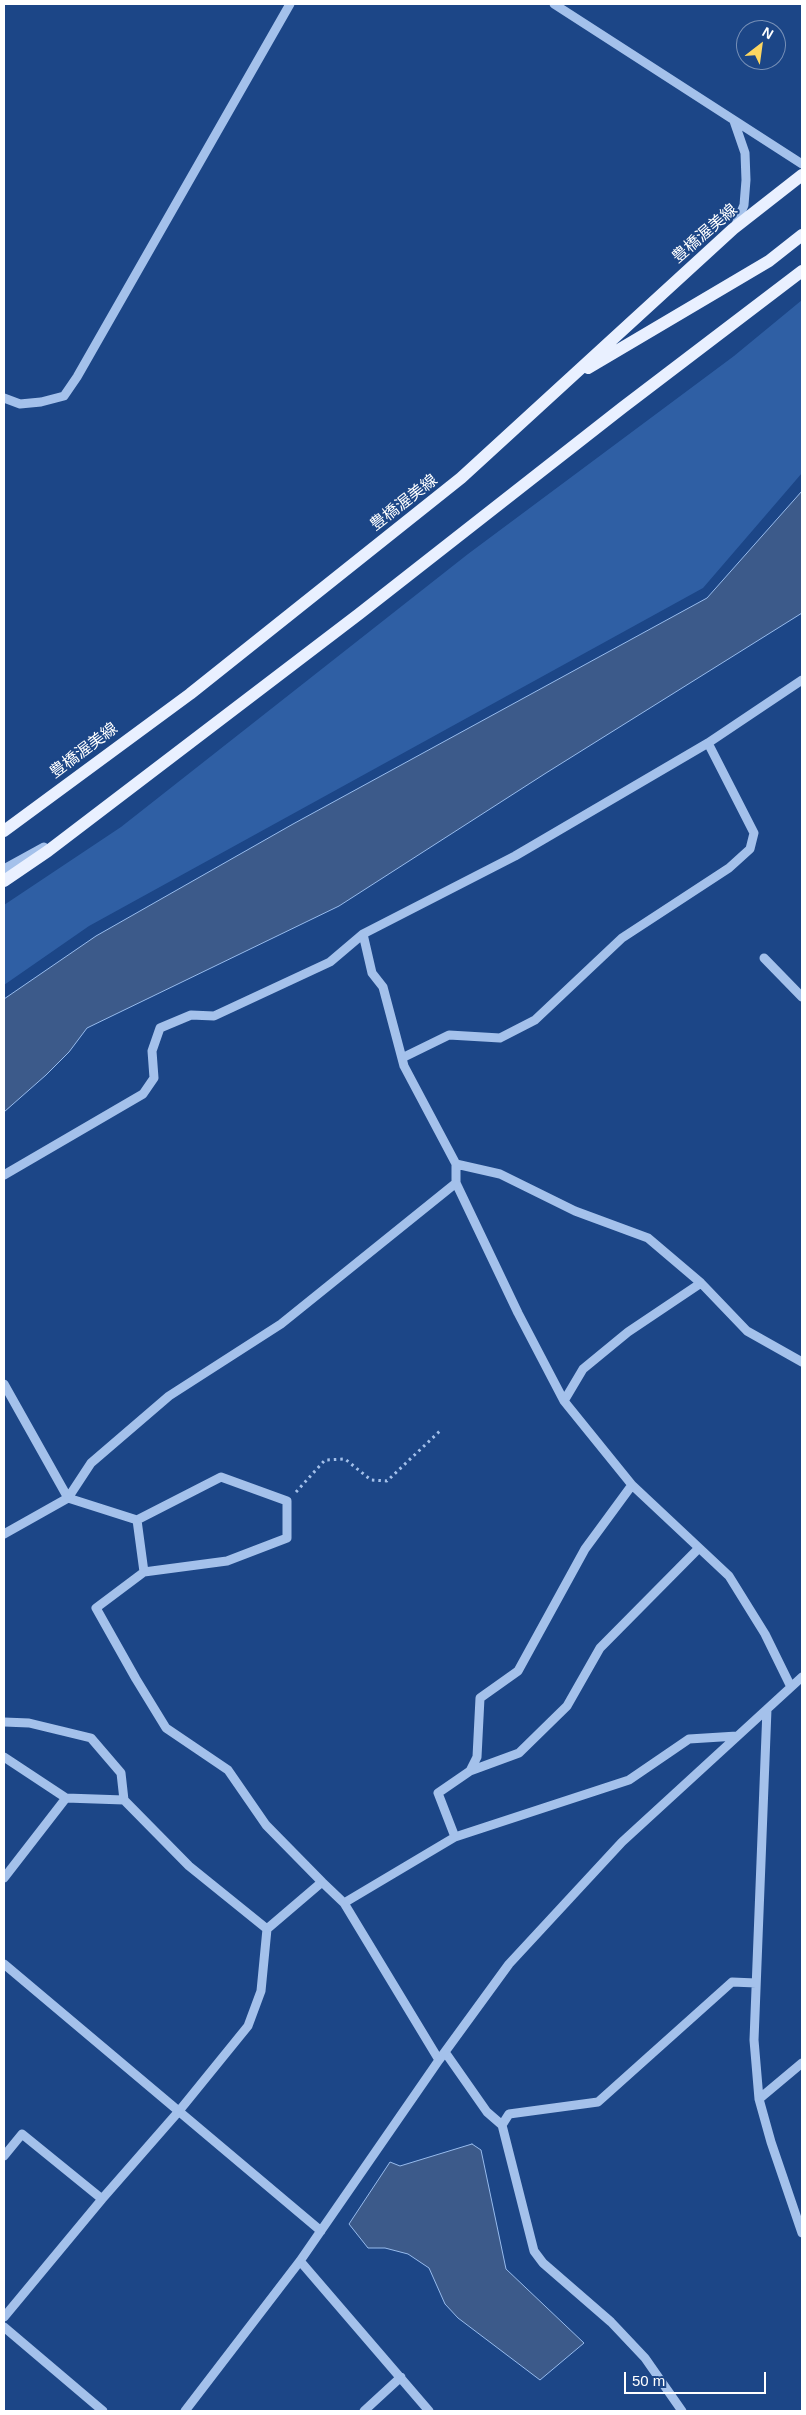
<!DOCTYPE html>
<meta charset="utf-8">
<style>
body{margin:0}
#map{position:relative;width:806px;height:2415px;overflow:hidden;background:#1c4687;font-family:Arial,sans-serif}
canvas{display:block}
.frame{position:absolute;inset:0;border:5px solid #fff;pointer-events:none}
.north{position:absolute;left:736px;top:20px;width:50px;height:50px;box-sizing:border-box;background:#1c4687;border:1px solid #7790b7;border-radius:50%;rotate:30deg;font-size:14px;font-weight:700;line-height:20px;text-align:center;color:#fff}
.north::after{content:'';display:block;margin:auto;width:18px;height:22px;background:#fcd661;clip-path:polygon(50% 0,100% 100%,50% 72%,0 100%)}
.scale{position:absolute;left:624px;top:2372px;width:142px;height:22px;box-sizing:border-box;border:2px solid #fff;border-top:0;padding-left:6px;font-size:15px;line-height:18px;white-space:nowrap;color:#fff;-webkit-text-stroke:4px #1c4687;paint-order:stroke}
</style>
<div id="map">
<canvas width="806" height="2415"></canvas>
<div class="frame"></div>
<div class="north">N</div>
<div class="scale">50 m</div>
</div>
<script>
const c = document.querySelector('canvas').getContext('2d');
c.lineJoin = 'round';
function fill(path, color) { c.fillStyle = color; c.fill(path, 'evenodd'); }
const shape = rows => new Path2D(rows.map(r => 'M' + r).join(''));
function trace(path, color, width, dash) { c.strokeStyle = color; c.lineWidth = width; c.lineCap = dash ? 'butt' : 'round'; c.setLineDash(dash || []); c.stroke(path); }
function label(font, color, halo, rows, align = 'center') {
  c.font = font + ' Arial,"Noto Sans JP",sans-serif'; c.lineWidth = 4; c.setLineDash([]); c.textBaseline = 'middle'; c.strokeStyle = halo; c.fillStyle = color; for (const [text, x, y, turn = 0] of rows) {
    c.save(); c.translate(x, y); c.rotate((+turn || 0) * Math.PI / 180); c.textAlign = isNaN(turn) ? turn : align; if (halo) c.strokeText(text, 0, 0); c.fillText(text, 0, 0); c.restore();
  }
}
fill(shape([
 [802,300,802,473,703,588,89,926,4,985,4,905,121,827,468,554,734,356]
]), '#2f5fa4');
const water = shape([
 [802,491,802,613,546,773,339,906,87,1028,69,1052,46,1075,4,1112,4,999,96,936,293,824,707,598,802,491],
 [472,2144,481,2150,506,2269,584,2343,540,2380,458,2318,445,2304,429,2268,408,2254,385,2248,368,2248,349,2224,390,2162,400,2166,472,2144]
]);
fill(water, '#3c5a8a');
trace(water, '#97bbed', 1);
trace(shape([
 [296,1492,325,1460,345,1459,371,1480,387,1481,442,1429]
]), '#a4c1eb', 3, [2.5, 4]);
trace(shape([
 [554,4,802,164],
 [734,121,745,153,746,180,744,205,735,227],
 [4,398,20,404,41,402,64,396,77,377,290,4],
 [4,869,44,847],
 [363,934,372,973,383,987,404,1066,456,1164,456,1183,518,1313,564,1401,632,1485,729,1576,765,1634,791,1687],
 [764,958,802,997],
 [402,1058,449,1035,500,1038,535,1020,622,938,729,868,750,849,754,833,708,743],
 [456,1164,500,1174,575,1211,648,1238,701,1283,747,1331,802,1362],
 [4,1175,143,1094,154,1078,152,1051,160,1028,191,1015,214,1016,330,962,363,934,515,856,708,743,802,680],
 [4,1384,68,1498,137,1520,221,1477,287,1501,287,1538,227,1561,144,1572,96,1608,136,1679,166,1728,228,1770,266,1825,322,1882],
 [564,1401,583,1369,628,1332,701,1283],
 [137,1520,144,1572],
 [4,1534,68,1498,91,1463,169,1396,281,1324,456,1183],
 [767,1709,754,2040,759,2099,771,2142,802,2233],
 [4,1722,29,1723,91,1738,121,1773,124,1800],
 [4,1757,66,1798,124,1800,189,1866,267,1929],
 [470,1771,519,1753,567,1706,600,1648,699,1548],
 [455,1837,438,1793,470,1771,477,1757,480,1698,518,1671,585,1549,632,1485],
 [4,1878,66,1798],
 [344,1903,455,1837,629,1780,689,1739,737,1736],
 [4,1964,321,2231],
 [445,2052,487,2112,502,2125,534,2251,543,2263,611,2322,645,2358,682,2411],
 [759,2099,802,2063],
 [502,2125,509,2114,598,2102,732,1982,756,1983],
 [4,2156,22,2134,102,2199],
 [300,2261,429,2411],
 [4,2317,102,2199,179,2111,248,2026,261,1991,267,1929,322,1882,344,1903,439,2060],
 [4,2327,103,2411],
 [185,2411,300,2261,439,2060,509,1964,622,1842,802,1677],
 [364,2411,401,2377]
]), '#a4c1eb', 9);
trace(shape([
 [588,368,769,261,802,235],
 [4,831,190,694,461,478,733,229,802,175],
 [4,881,48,851,359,614,622,408,802,271]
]), '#e9f0ff', 12);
label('16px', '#fff', '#1c4687', [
 ["豊橋渥美線",705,234,-41],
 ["豊橋渥美線",404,503,-38],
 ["豊橋渥美線",84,751,-37]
]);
</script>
